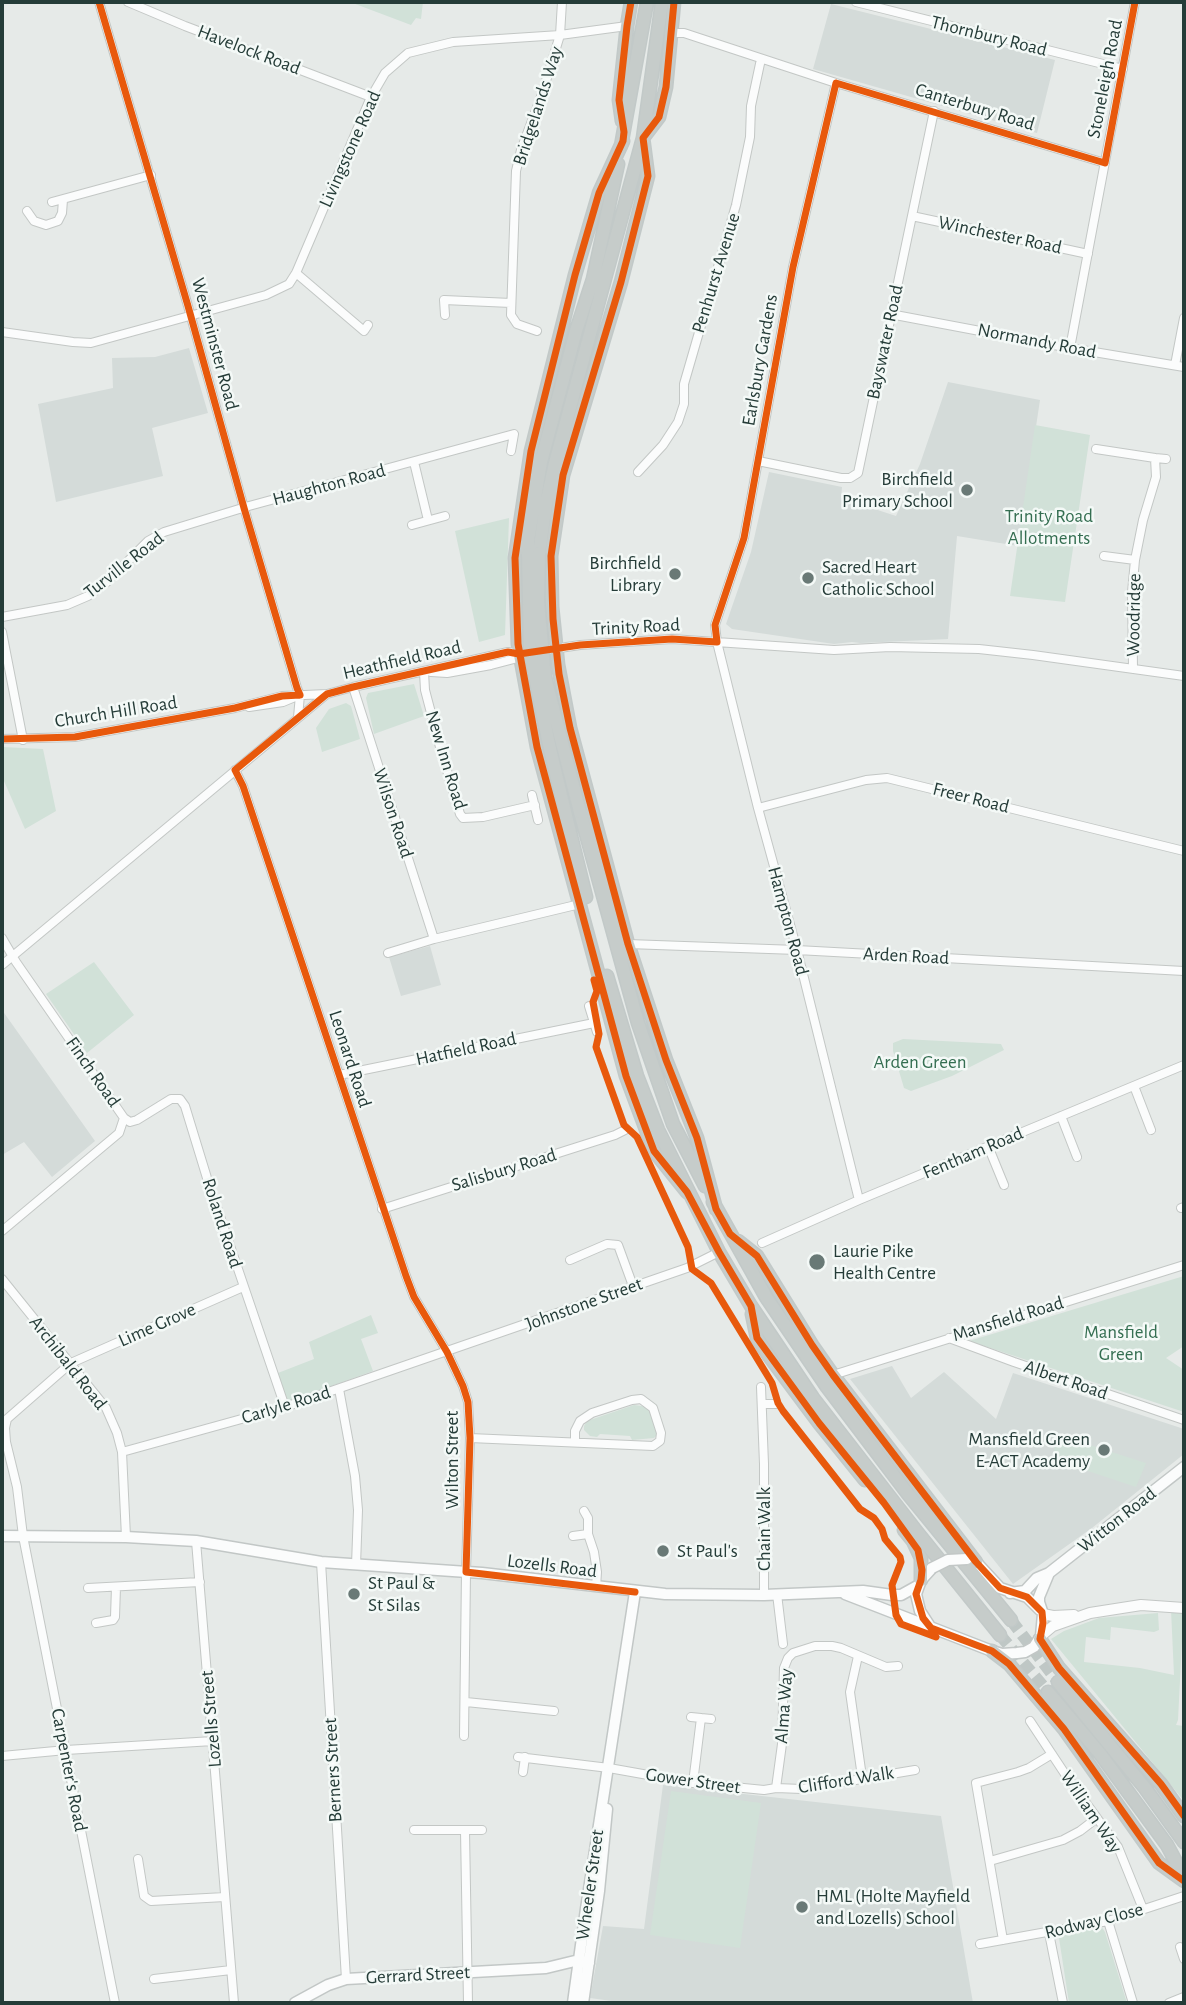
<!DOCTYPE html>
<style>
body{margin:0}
#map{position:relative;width:1186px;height:2005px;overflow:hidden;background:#e6eae8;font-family:"Alegreya Sans",sans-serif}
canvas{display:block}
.frame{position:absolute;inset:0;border:4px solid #253c38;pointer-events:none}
</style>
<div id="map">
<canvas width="1186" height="2005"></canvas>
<div class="frame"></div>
</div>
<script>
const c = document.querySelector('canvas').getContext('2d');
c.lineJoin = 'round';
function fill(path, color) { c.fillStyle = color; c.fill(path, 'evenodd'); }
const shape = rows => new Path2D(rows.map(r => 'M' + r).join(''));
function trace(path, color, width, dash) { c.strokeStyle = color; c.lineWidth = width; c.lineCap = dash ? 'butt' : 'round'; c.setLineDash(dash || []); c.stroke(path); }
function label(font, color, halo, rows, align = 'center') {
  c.font = font + ' "Alegreya Sans",sans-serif'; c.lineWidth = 5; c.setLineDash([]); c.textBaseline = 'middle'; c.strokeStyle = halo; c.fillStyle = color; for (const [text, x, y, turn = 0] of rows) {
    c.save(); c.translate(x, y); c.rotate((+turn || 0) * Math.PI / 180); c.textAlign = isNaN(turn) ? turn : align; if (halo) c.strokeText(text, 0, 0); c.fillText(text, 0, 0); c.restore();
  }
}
fill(shape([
 [831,4,1055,60,1037,133,813,69],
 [189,348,208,413,152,428,163,476,56,502,38,404,113,388,112,358,155,357],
 [948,382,1040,400,1018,546,957,536,948,639,860,643,852,642,834,644,732,629,726,624,751,552,769,472,842,487,841,498,896,516,920,464],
 [430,946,441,985,401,996,389,957],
 [2,1010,95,1141,52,1177,24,1142,2,1155],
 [892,1366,911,1398,944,1372,996,1419,1013,1373,1184,1429,1184,1454,1092,1528,1013,1584,850,1379],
 [663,1785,941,1816,973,2003,626,2003,590,1998,603,1926,644,1929]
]), '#d4dbd9');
fill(shape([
 [350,2,423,2,421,19,416,18,411,25],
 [1035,425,1090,435,1065,602,1010,596],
 [509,518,505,635,479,642,455,531],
 [414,684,424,716,374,734,366,698,368,693],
 [346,703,351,706,360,739,322,752,316,728,329,709],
 [2,747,43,749,56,811,25,829,4,781,2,782],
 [94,962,134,1015,87,1053,46,994],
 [903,1039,1001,1044,1004,1050,952,1076,911,1091,904,1088,893,1051,893,1043],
 [1184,1276,1184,1346,1166,1358,1184,1370,1184,1412,969,1341],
 [371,1315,378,1333,361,1339,373,1371,287,1402,278,1373,314,1359,309,1342],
 [634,1405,642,1406,650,1409,656,1423,657,1435,654,1438,632,1440,630,1436,600,1434,597,1437,590,1436,584,1430,584,1426,587,1421],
 [1053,1433,1146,1463,1136,1487,1055,1460],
 [1171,1610,1184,1613,1184,1642,1182,1641,1178,1720,1176,1725,1184,1726,1184,1801,1051,1639,1064,1631,1099,1618,1158,1613,1159,1630,1154,1632,1111,1627,1110,1640,1086,1637,1084,1662,1140,1668,1174,1675],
 [671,1791,761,1803,740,1948,650,1935],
 [1101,1926,1105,1932,1127,2003,1069,2003,1059,1938,1069,1933]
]), '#d1e1d8');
trace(shape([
 [1011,1620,1058,1682],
 [1000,1635,1048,1692]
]), '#bfc7c5', 12, [12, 6]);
const minor = shape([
 [99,2,188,306,244,508,297,688,300,695,298,717],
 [128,2,185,26,371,97],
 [856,2,1123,69],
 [672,33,684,33,836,83,1105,163],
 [836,83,793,267,744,538,715,625,717,642,758,808,797,950,859,1200],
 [52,202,151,175],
 [27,211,34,221,46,225,58,221,62,213,63,200],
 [912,216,1088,254],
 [296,273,364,331,368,325],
 [890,314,1070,348,1184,367],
 [445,315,444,300,511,303],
 [537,331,517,324,511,315,516,171,521,150,542,94,560,35,562,2],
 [2,332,73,342,91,343,266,295,289,284,296,273,371,97,385,73,408,53,453,42,560,35,627,26],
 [1070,348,1135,2],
 [1175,365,1184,318],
 [1096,449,1155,458,1156,477,1143,520,1135,560,1132,592,1133,669],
 [1155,458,1166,459],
 [758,461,841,478,850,478,858,473,934,111],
 [414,462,428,520],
 [638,472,663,445,678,422,684,404,684,384,736,205,750,137,751,106,761,59],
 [412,525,445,516],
 [1104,556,1135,560],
 [2,617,67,605,88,596,107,582,148,541,164,532,249,506,514,434,511,451],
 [2,632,23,740],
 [424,672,425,690,440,747,460,814,463,818,483,817,535,805],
 [431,672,447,673,491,665,514,659,519,654],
 [353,687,434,939],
 [249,707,283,702,295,697],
 [2,739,75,737,235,708,282,696,327,694],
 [235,770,243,786,406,1276,414,1297,447,1352,463,1386,468,1402,470,1438,466,1572,464,1736],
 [532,795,538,820],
 [758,808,866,780,887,778,1184,851],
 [2,938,16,962,124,1118],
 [628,944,797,950,1184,971],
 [388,953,434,939,580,904],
 [2,965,327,694,353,687,508,652,519,654,580,645,672,639,834,650,890,647,979,649,1033,655,1184,676],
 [589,1006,597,1032],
 [339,1075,594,1023],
 [1134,1086,1151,1130],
 [1061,1116,1077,1157],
 [124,1118,130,1122,137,1120,171,1099,180,1099,185,1106,207,1178,285,1407],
 [988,1146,1004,1185],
 [1181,1208,1184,1207],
 [382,1209,615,1135,625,1130],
 [2,1231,119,1133,124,1118],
 [762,1243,859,1200,1184,1065],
 [570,1260,607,1244,618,1245,633,1286],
 [2,1279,106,1408,117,1433,122,1452,126,1537],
 [949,1338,1014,1362,1184,1420],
 [833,1375,1184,1265],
 [761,1387,764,1464,764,1595],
 [339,1389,355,1476,358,1510,356,1565],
 [762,1404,776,1404],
 [470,1438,653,1446,660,1441,661,1433,653,1408,641,1399,632,1400,592,1413,580,1421,575,1431,575,1442],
 [122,1452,285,1407,687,1268,719,1252],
 [584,1511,588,1518,588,1534,594,1552,597,1572,596,1587],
 [573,1536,588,1534],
 [196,1541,234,2003],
 [321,1562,346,1979],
 [88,1588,200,1582],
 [777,1594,783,1644],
 [96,1623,113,1620,115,1617,116,1587],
 [858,1656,850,1692,862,1777],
 [466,1702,554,1711],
 [691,1717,711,1719],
 [1030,1721,1065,1774,1118,1847,1143,1909],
 [2,1756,66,1750,213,1741],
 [518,1757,609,1768,693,1783,764,1790,776,1788,802,1789,915,1770],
 [523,1772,525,1757],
 [693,1783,701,1718],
 [776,1788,782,1744,784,1668,788,1658,793,1653,815,1646,832,1646,841,1648,886,1667,898,1666],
 [414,1830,482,1830],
 [465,1831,468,2003],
 [138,1859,144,1896,151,1901,225,1897],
 [990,1861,1063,1840,1080,1831,1097,1818],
 [1108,1921,1133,2003],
 [1049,1933,1063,2003],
 [1003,1940,976,1783,1018,1772,1029,1768,1052,1754],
 [980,1944,1108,1921,1184,1896],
 [1180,1947,1184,1959],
 [154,1979,231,1970],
 [115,2003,23,1536,17,1487,6,1442,5,1428,7,1419,71,1363,243,1287],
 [1169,2003,1184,1997]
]);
const tertiary = shape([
 [1043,1614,1053,1616,1074,1615],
 [1041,1636,1053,1626,1090,1613,1141,1605,1184,1608]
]);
const secondary = shape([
 [2,1536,126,1537,196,1541,321,1562,482,1573,665,1594,764,1595,863,1591,892,1595,901,1595,919,1585],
 [970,1560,976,1562,1000,1588,1027,1597,1040,1610],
 [1010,1593,1025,1591,1037,1578,1049,1573,1184,1467],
 [845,1594,992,1651,1002,1654,1017,1653,1025,1652,1034,1647,1041,1636,1043,1614,1039,1602,1039,1597,1049,1573],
 [931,1628,920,1611,916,1594,921,1580,932,1568],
 [295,2003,328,1985,346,1979,546,1968,579,1960,589,1963],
 [573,2003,586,1909,635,1592],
 [583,2003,599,1891,607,1809]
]);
const trunk = shape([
 [674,2,666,87,659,117,643,138,648,176,621,282,563,475,551,556,552,607,558,665,570,728,628,944,666,1060,697,1138,716,1209],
 [622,121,619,100,627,26,631,2],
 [623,141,599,193,575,275,531,451,515,558,518,644,537,747,626,1076,654,1151,687,1192],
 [621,146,647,2],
 [539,553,546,504,555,463,643,138,662,2],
 [528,554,528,541,541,462,576,331,593,279,618,164],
 [580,812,638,1023,673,1124,705,1186],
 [566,816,586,897],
 [607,976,637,1076,658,1130,719,1252,751,1306,813,1398,917,1532,1000,1635],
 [713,1202,766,1297,827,1387,908,1494,1011,1620],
 [738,1241,757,1256,812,1345,833,1375,976,1562],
 [752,1314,757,1338,769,1356,819,1423,865,1480],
 [904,1530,913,1541,921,1558,921,1580],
 [1040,1639,1059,1668,1161,1784,1184,1816],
 [992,1651,1009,1664,1064,1729,1159,1863,1184,1881],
 [1058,1682,1145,1788,1184,1842],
 [1048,1692,1101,1755,1167,1845,1184,1877]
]);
trace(minor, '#c3c7c5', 10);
trace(tertiary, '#c3c7c5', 12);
trace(secondary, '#c2c7c6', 13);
trace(trunk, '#c2c9c8', 15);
trace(minor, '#fbfcfc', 8);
trace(tertiary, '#fbfcfc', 10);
trace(secondary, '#fbfcfc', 10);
trace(trunk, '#c6ccca', 12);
const secondaryBridge = shape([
 [932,1568,948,1560,967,1559]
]);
const trunkBridge = shape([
 [539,553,538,601,545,677,580,812],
 [528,554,530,653,550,749,566,816]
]);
trace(secondaryBridge, '#c2c7c6', 13, []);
trace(trunkBridge, '#c2c9c8', 15, []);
trace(secondaryBridge, '#fbfcfc', 10);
trace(trunkBridge, '#c6ccca', 12);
trace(shape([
 [99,2,188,306,244,508,297,688,300,695],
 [631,2,627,26,619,100,624,132,623,141,599,193,575,275,531,451,515,558,518,644,537,747,626,1076,654,1151,687,1192,719,1252,751,1306,757,1338,819,1423,884,1503,918,1550,922,1570,921,1580,916,1594,923,1618,931,1628,992,1651,1009,1664,1064,1729,1159,1863,1184,1881],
 [674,2,666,87,659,117,643,138,648,176,621,282,563,475,551,556,553,619,559,674,570,728,628,944,666,1060,697,1138,716,1209,730,1234,757,1256,812,1345,833,1375,976,1562,1000,1588,1027,1597,1042,1612,1043,1623,1040,1639,1059,1668,1161,1784,1184,1816],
 [2,739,75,737,235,708,282,696,300,695],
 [594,980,597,991,593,1002,599,1034,596,1047,624,1125,637,1137,688,1247,692,1269,711,1283,772,1383,778,1403,783,1411,860,1509,874,1518,882,1529,885,1539,900,1557,901,1562,892,1585,896,1615,901,1624,936,1637],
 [635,1592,466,1572,470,1438,468,1402,463,1386,447,1352,414,1297,406,1276,243,786,235,770,327,694,353,687,508,652,519,654,580,645,672,639,717,642,715,625,744,538,793,267,836,83,1105,163,1135,2]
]), '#e8590c', 7);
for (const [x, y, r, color] of [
 [967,490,7,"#697976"],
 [675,574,7,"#697976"],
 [808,578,7,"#697976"],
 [817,1262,9,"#697976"],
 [1104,1450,7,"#697976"],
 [663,1551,7,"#697976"],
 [354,1594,7,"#697976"],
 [802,1907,7,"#697976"]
]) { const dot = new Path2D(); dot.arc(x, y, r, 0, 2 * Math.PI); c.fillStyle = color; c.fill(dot); trace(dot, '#f4f9f7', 2.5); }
label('19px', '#253c38', '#f4f9f7', [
 ["Thornbury Road",989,36,14],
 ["Havelock Road",249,50,21],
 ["Stoneleigh Road",1105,79,-79],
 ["Bridgelands Way",538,106,-72],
 ["Canterbury Road",975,107,17],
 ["Livingstone Road",350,149,-66],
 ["Winchester Road",1000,235,12],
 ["Penhurst Avenue",716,273,-73],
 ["Normandy Road",1037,341,11],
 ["Bayswater Road",885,342,-78],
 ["Westminster Road",215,344,75],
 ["Earlsbury Gardens",760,360,-80],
 ["Haughton Road",329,485,-15],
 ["Turville Road",124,565,-38],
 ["Woodridge",1134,615,-89],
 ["Trinity Road",636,627,-3],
 ["Heathfield Road",402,660,-13],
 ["Church Hill Road",116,712,-9],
 ["New Inn Road",446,760,73],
 ["Freer Road",971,798,14],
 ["Wilson Road",393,813,72],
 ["Hampton Road",788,921,75],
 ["Arden Road",906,956,3],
 ["Hatfield Road",466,1049,-12],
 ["Leonard Road",350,1059,72],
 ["Finch Road",93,1072,55],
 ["Fentham Road",973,1153,-23],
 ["Salisbury Road",504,1170,-17],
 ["Roland Road",222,1223,72],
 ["Johnstone Street",584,1304,-20],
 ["Mansfield Road",1008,1319,-17],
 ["Lime Grove",157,1325,-24],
 ["Archibald Road",68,1363,52],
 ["Albert Road",1066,1380,19],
 ["Carlyle Road",286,1405,-17],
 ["Wilton Street",452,1460,-90],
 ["Witton Road",1117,1520,-38],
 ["Chain Walk",764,1529,-90],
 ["Lozells Road",552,1566,7],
 ["Alma Way",784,1706,-86],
 ["Lozells Street",211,1719,-95],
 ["Carpenter's Road",69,1770,79],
 ["Berners Street",333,1770,-93],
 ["Clifford Walk",846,1780,-9],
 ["Gower Street",693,1781,8],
 ["William Way",1091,1812,56],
 ["Wheeler Street",590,1885,-82],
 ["Rodway Close",1094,1921,-14],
 ["Gerrard Street",418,1975,-3]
]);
label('19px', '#253c38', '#f4f9f7', [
 ["Birchfield",953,479,"right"],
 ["Primary School",953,501,"right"],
 ["Birchfield",661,563,"right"],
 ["Library",661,585,"right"],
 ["Sacred Heart",822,567],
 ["Catholic School",822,589],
 ["Laurie Pike",833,1251],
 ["Health Centre",833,1273],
 ["Mansfield Green",1090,1439,"right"],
 ["E-ACT Academy",1090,1461,"right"],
 ["St Paul's",677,1551],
 ["St Paul &",368,1583],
 ["St Silas",368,1605],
 ["HML (Holte Mayfield",816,1896],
 ["and Lozells) School",816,1918]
], 'left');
label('19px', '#346e51', '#f4f9f7', [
 ["Trinity Road",1049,516],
 ["Allotments",1049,538],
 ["Arden Green",920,1062],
 ["Mansfield",1121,1332],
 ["Green",1121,1354]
]);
</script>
